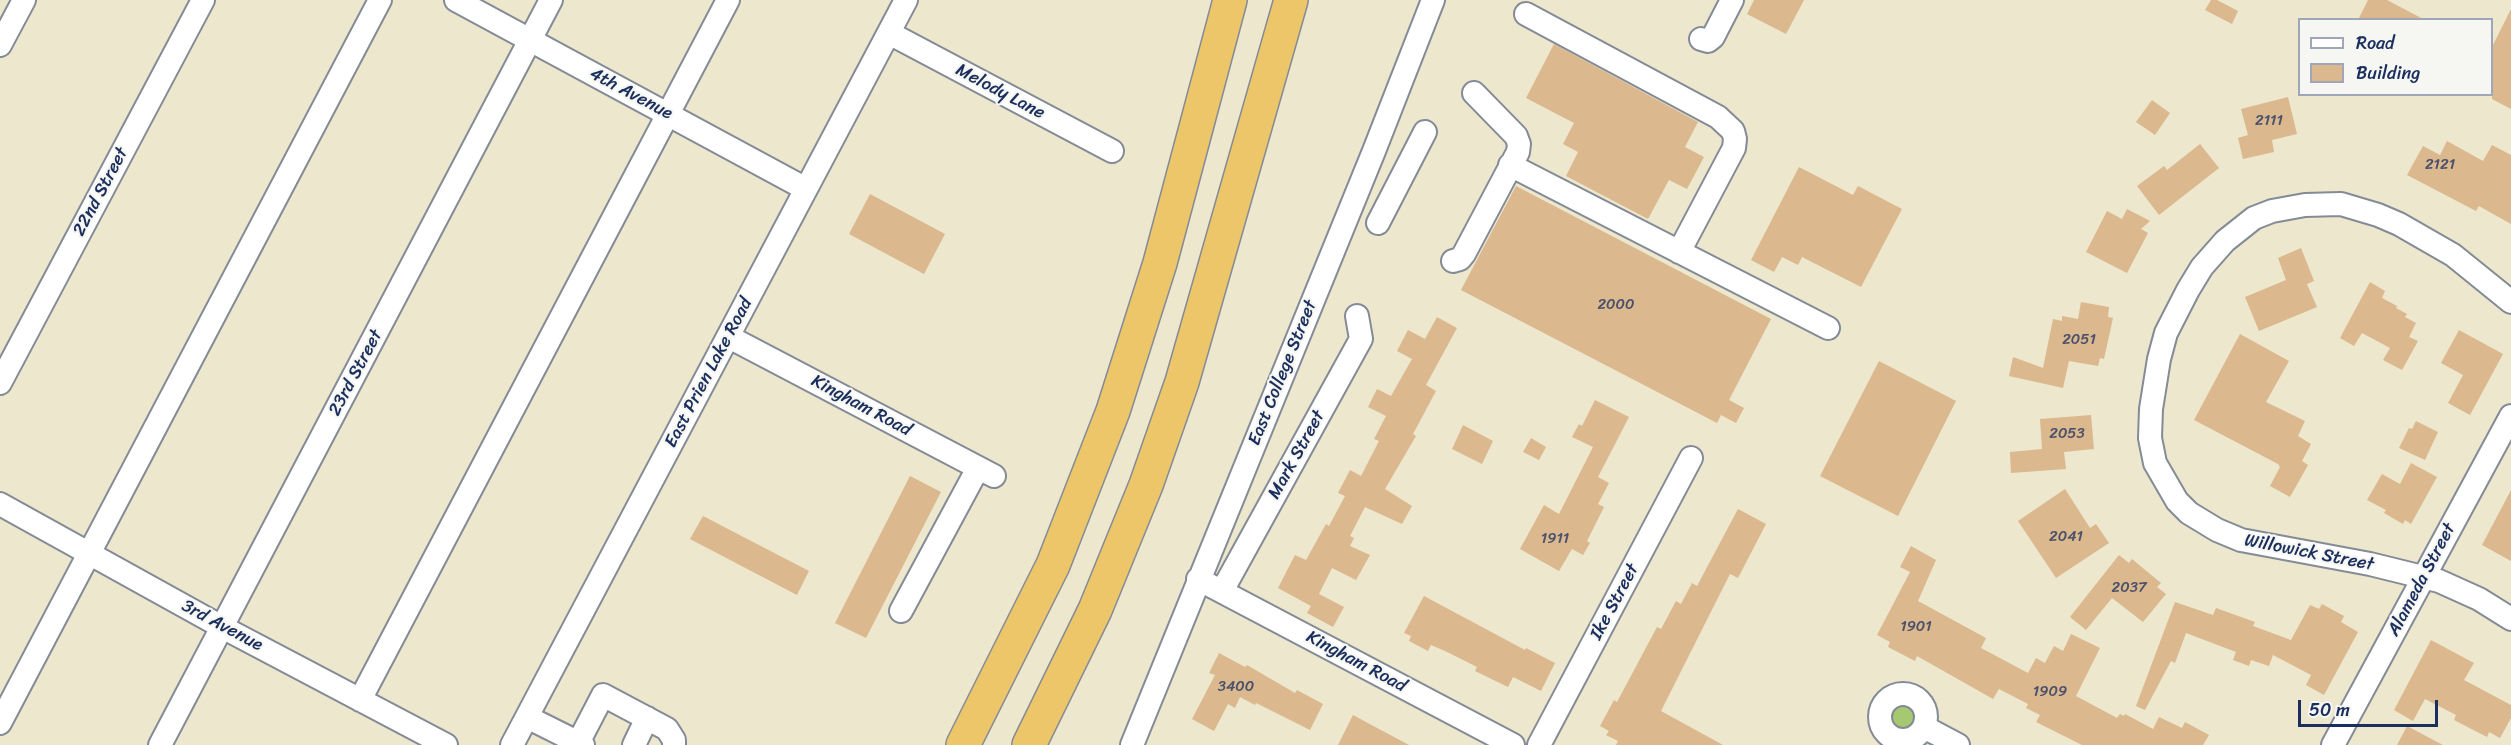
<!DOCTYPE html>
<style>
body{margin:0}
#map{position:relative;width:2511px;height:745px;overflow:hidden;background:#ece7cd;font-family:Sriracha,sans-serif}
canvas{display:block}
.legend{position:absolute;left:2298px;top:18px;width:195px;height:78px;box-sizing:border-box;background:#f6f6f2;border:2px solid #9ea6b7;margin:0;padding:8px 10px;list-style:none;font-size:18px;color:#1b2f5e}
.legend li{display:flex;align-items:center;gap:12px;height:30px}
.legend b{width:30px;border:2px solid #9ea6b7}
.scale{position:absolute;left:2298px;top:700px;width:140px;height:27px;box-sizing:border-box;border:3px solid #1b2f5e;border-top:0;padding-left:8px;font-size:18px;line-height:21px;white-space:nowrap;color:#1b2f5e;-webkit-text-stroke:4px #f6f6f2;paint-order:stroke}
</style>
<div id="map">
<canvas width="2511" height="745"></canvas>
<ul class="legend">
<li><b style="height:8px;background:#fff"></b>Road</li>
<li><b style="height:16px;background:#dbb88e"></b>Building</li>
</ul>
<div class="scale">50 m</div>
</div>
<script>
const c = document.querySelector('canvas').getContext('2d');
c.lineJoin = 'round';
function fill(path, color) { c.fillStyle = color; c.fill(path, 'evenodd'); }
const shape = rows => new Path2D(rows.map(r => 'M' + r).join(''));
function trace(path, color, width, dash) { c.strokeStyle = color; c.lineWidth = width; c.lineCap = dash ? 'butt' : 'round'; c.setLineDash(dash || []); c.stroke(path); }
function label(font, color, halo, rows, align = 'center') {
  c.font = font + ' Sriracha,sans-serif'; c.lineWidth = 4.5; c.setLineDash([]); c.textBaseline = 'middle'; c.strokeStyle = halo; c.fillStyle = color; for (const [text, x, y, turn = 0] of rows) {
    c.save(); c.translate(x, y); c.rotate((+turn || 0) * Math.PI / 180); c.textAlign = isNaN(turn) ? turn : align; if (halo) c.strokeText(text, 0, 0); c.fillText(text, 0, 0); c.restore();
  }
}
fill(shape([
 '1890 717a13 13 0 1 1 26 0a13 13 0 1 1-26 0Z'
]), '#a5c871');
fill(shape([
 [1754,0,1804,0,1786,34,1747,14],
 [2211,0,2217,0,2238,11,2232,24,2205,10],
 [2368,0,2387,0,2425,20,2358,20],
 [2511,9,2511,109,2492,99,2492,47],
 [1554,44,1698,122,1685,147,1704,157,1687,189,1669,180,1648,219,1566,176,1578,152,1563,144,1574,123,1526,98],
 [2288,97,2297,134,2272,140,2274,152,2243,159,2238,138,2248,135,2241,109],
 [2152,100,2170,113,2155,135,2136,122],
 [2447,141,2483,161,2492,145,2511,155,2511,224,2479,206,2476,211,2407,175,2423,146,2440,155],
 [2200,144,2219,168,2159,215,2137,186,2164,166,2167,170],
 [1799,167,1853,195,1858,186,1902,209,1861,287,1802,257,1798,265,1782,257,1774,272,1751,260],
 [1516,186,1771,319,1729,400,1744,408,1736,423,1721,415,1717,423,1461,290],
 [870,194,945,234,924,274,849,234],
 [2127,209,2150,221,2141,229,2148,233,2127,273,2086,252,2107,211,2122,219],
 [2301,248,2314,281,2307,284,2317,307,2259,331,2245,297,2286,280,2278,258],
 [2370,282,2385,291,2382,298,2397,306,2396,308,2407,314,2405,317,2416,323,2409,337,2418,341,2402,370,2383,360,2390,348,2362,333,2354,346,2340,338],
 [2081,302,2109,307,2108,317,2113,318,2104,359,2100,358,2098,366,2069,361,2063,388,2009,376,2013,357,2043,368,2053,319,2062,321,2062,316,2078,319],
 [1437,317,1457,328,1426,385,1436,391,1413,434,1416,436,1385,489,1412,506,1402,524,1365,507,1350,536,1354,538,1350,546,1370,555,1356,580,1332,568,1319,594,1344,607,1333,627,1307,613,1311,606,1278,588,1295,555,1306,560,1326,524,1329,526,1345,496,1338,493,1350,470,1361,476,1379,441,1374,439,1386,416,1368,407,1377,389,1391,396,1412,359,1397,351,1408,330,1425,339],
 [2459,330,2503,354,2470,415,2448,403,2463,375,2441,363],
 [2240,334,2289,361,2266,402,2305,421,2298,436,2311,444,2302,461,2308,465,2290,497,2270,486,2280,467,2278,464,2194,420],
 [1879,361,1956,401,1898,516,1820,476],
 [1595,400,1629,417,1598,477,1609,483,1598,504,1604,507,1587,541,1590,543,1583,555,1572,549,1559,571,1520,549,1544,505,1559,514,1593,447,1572,437,1579,424,1582,426],
 [2091,415,2094,449,2064,452,2066,469,2011,473,2010,452,2042,449,2040,419],
 [2416,421,2438,432,2425,460,2399,448,2409,428,2412,429],
 [1463,425,1493,441,1482,464,1452,449],
 [1531,438,1546,447,1539,460,1523,452],
 [2411,463,2437,477,2411,524,2405,520,2403,524,2384,513,2386,510,2367,500,2382,474,2400,484],
 [910,476,941,492,866,638,835,623],
 [2065,489,2090,528,2096,524,2109,543,2056,578,2018,521],
 [2511,490,2511,561,2482,545],
 [1738,509,1766,524,1738,578,1730,574,1661,711,1723,745,1616,745,1618,741,1606,735,1609,731,1600,726,1614,700,1617,702,1657,627,1661,629,1676,601,1681,604,1692,583,1697,586],
 [703,516,809,571,797,595,690,539],
 [1911,546,1936,560,1918,601,1986,638,1981,648,2028,673,2036,658,2045,663,2054,646,2063,651,2071,634,2100,648,2076,696,2117,718,2120,714,2124,716,2125,714,2153,729,2159,717,2182,728,2185,722,2209,735,2203,745,2082,745,2036,722,2040,715,2026,708,2028,704,1999,689,1993,699,1917,656,1915,661,1888,647,1890,642,1877,635,1910,572,1900,567],
 [2119,555,2129,563,2132,559,2161,583,2157,587,2166,594,2143,622,2112,598,2086,630,2070,617],
 [1424,596,1525,650,1526,648,1555,663,1541,691,1513,677,1508,687,1475,671,1477,667,1445,651,1431,645,1428,651,1409,641,1411,636,1404,633],
 [2175,602,2213,615,2216,608,2255,622,2253,626,2291,640,2310,605,2319,609,2322,604,2344,616,2341,622,2358,632,2324,695,2306,685,2311,675,2273,655,2269,666,2251,660,2249,666,2233,660,2236,652,2186,633,2175,663,2171,661,2145,710,2136,706],
 [2431,640,2474,663,2464,680,2511,705,2511,718,2500,738,2489,732,2487,737,2454,720,2456,715,2425,699,2413,721,2394,710],
 [1219,653,1245,667,1247,665,1295,693,1297,690,1323,704,1310,730,1256,703,1255,705,1240,697,1235,708,1228,704,1214,731,1192,719,1215,675,1209,673],
 [1353,715,1379,729,1409,745,1338,745],
 [2407,726,2443,745,2397,745]
]), '#dbb88e');
const minor = shape([
 [456,0,806,189],
 [1526,14,1718,117,1733,131,1735,139,1734,148,1679,252],
 [889,33,1112,151],
 [1701,39,1708,41,1713,37,1732,0],
 [0,45,24,0],
 [1510,165,1828,328],
 [1378,223,1425,132],
 [1453,261,1460,259,1464,254,1518,152,1519,144,1516,136,1474,93],
 [2511,302,2453,255,2399,224,2378,215,2341,204,2305,205,2272,211,2254,218,2225,241,2202,267,2188,290,2166,333,2159,359,2151,409,2150,438,2155,463,2177,501,2189,513,2217,530,2241,540,2370,564,2439,581,2479,599,2511,619],
 [729,337,994,476],
 [0,383,203,0],
 [0,504,222,627,446,745],
 [1198,579,1513,745],
 [1222,591,1361,339,1357,316],
 [901,611,978,468],
 '1880 717a23 23 0 1 1 46 0a23 23 0 1 1-46 0Z',
 [360,700,728,0],
 [527,717,583,745],
 [0,723,380,0],
 [1924,727,1958,745],
 [578,743,603,695,667,729,674,740,674,745],
 [160,745,551,0],
 [512,745,906,0],
 [634,745,647,718],
 [1132,745,1374,151,1433,0],
 [1539,745,1691,458],
 [2333,745,2511,416]
]);
const highway = shape([
 [963,745,1053,565,1113,411,1160,263,1230,0],
 [1029,745,1095,610,1146,485,1182,382,1291,0]
]);
trace(minor, '#848b96', 26);
trace(highway, '#848b96', 36);
trace(minor, '#fff', 22);
trace(highway, '#ecc669', 33);
label('15px', '#4b516a', null, [
 ["2111",2269,121],
 ["2121",2440,165],
 ["2000",1616,305],
 ["2051",2079,340],
 ["2053",2067,434],
 ["2041",2066,537],
 ["1911",1555,539],
 ["2037",2129,588],
 ["1901",1916,627],
 ["3400",1236,687],
 ["1909",2050,692]
]);
label('18px', '#1b2f5e', '#f6f6f2', [
 ["Melody Lane",1000,92,28],
 ["4th Avenue",631,94,28],
 ["22nd Street",101,192,-62],
 ["23rd Street",356,373,-62],
 ["East Prien Lake Road",709,373,-62],
 ["East College Street",1283,373,-68],
 ["Kingham Road",861,406,28],
 ["Mark Street",1297,455,-61],
 ["Willowick Street",2309,553,11],
 ["Alameda Street",2422,580,-62],
 ["Ike Street",1615,602,-62],
 ["3rd Avenue",222,626,28],
 ["Kingham Road",1356,662,28]
]);
</script>
